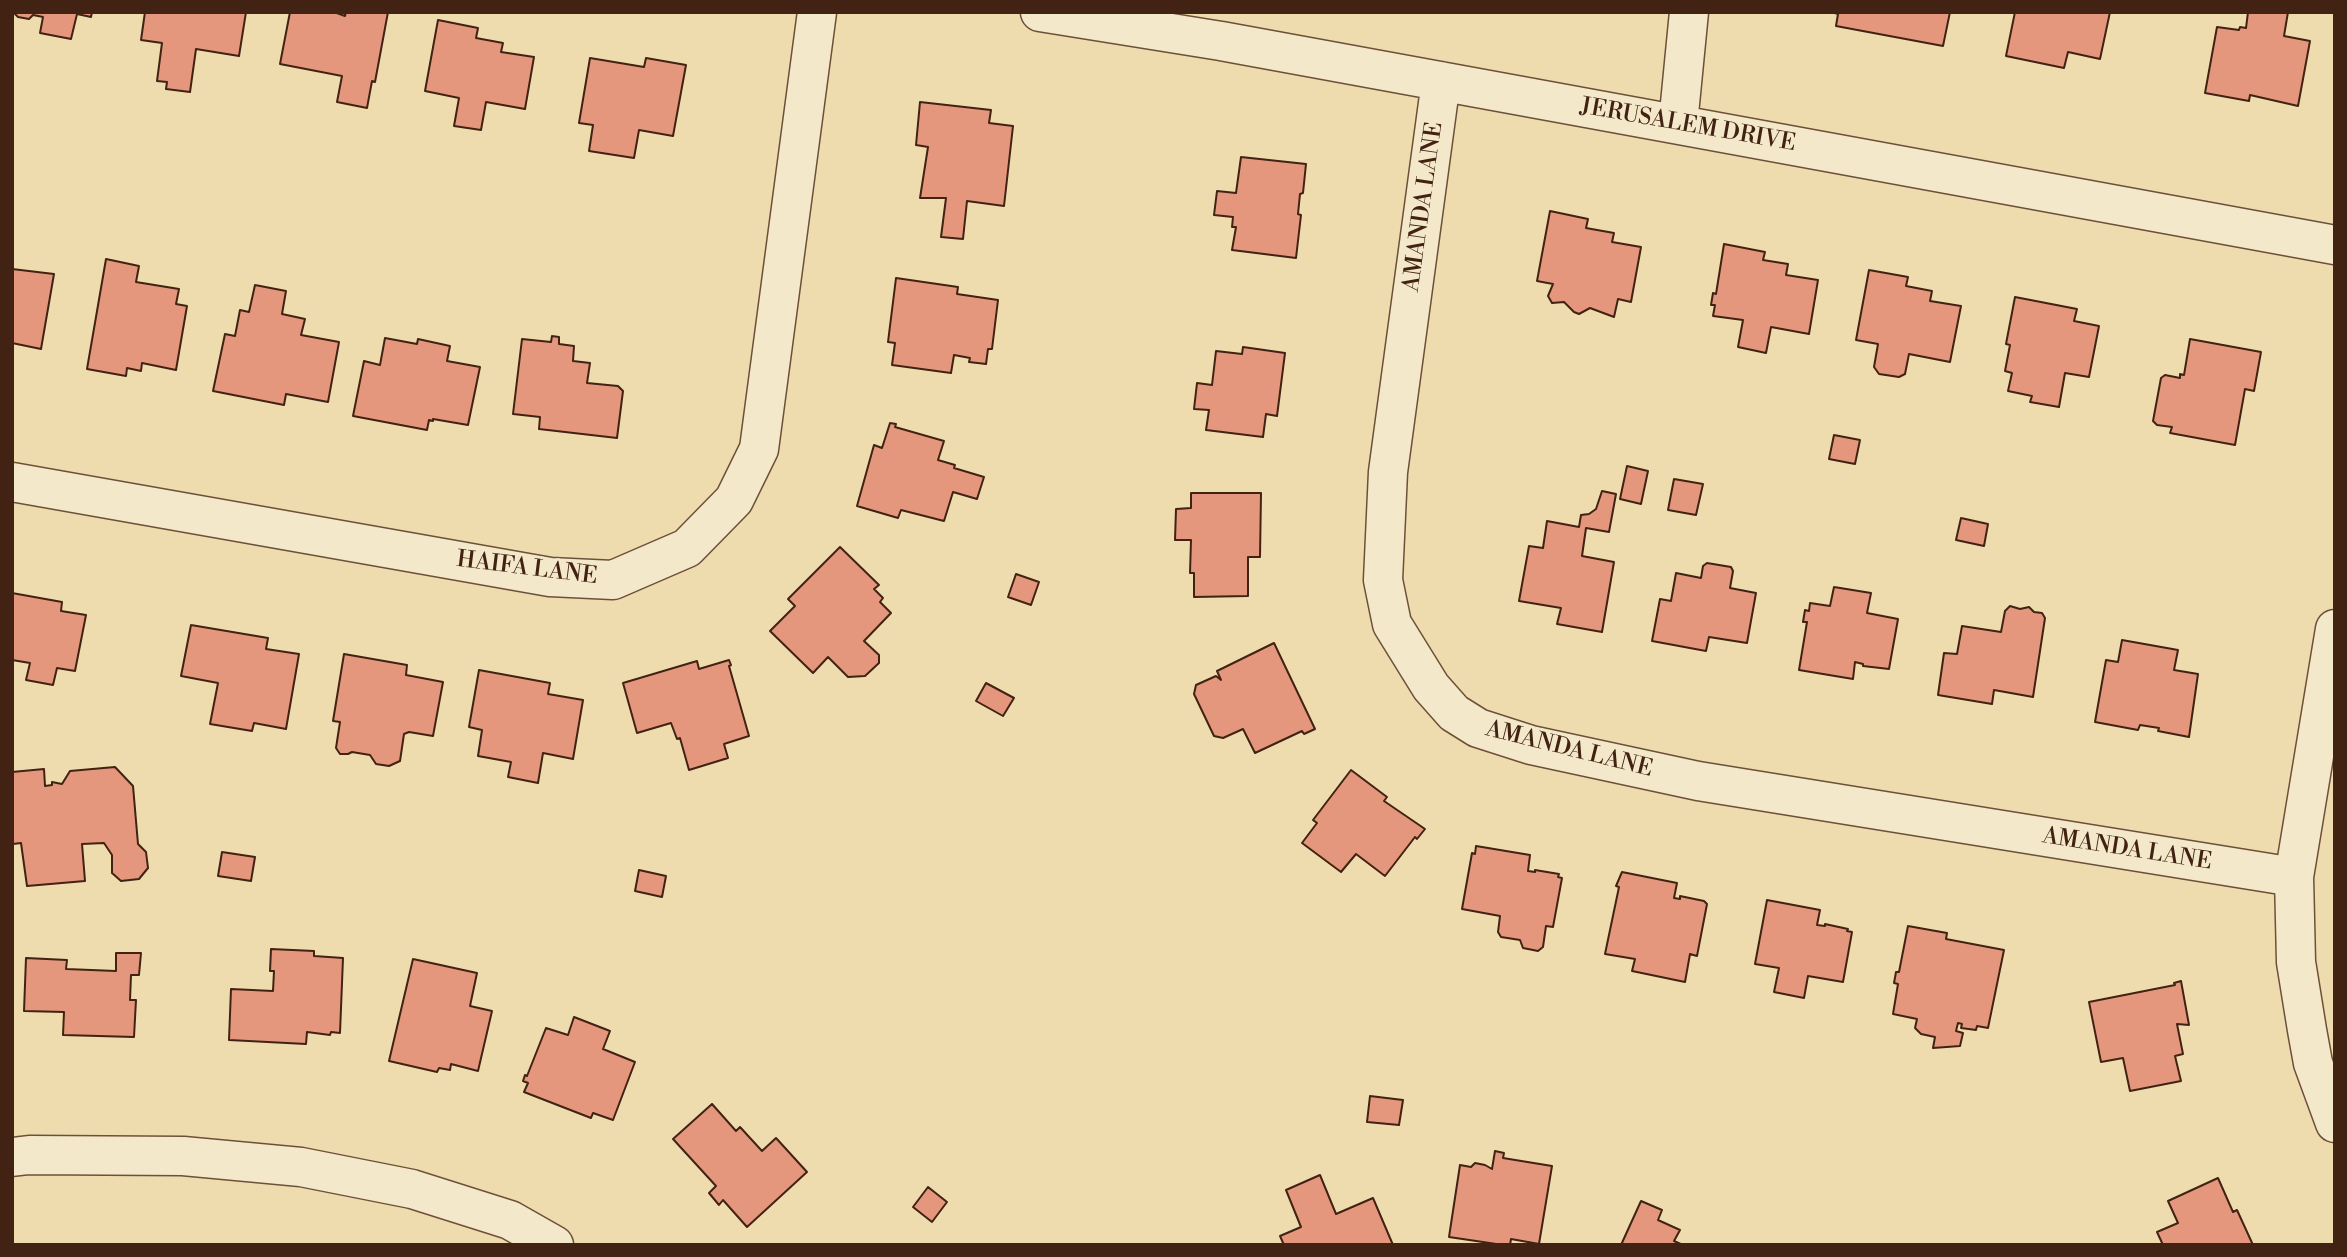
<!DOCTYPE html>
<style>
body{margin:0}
#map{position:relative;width:2347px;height:1257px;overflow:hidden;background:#eedcaf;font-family:"Libre Bodoni",serif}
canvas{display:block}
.frame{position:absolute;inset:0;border:14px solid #422212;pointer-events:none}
</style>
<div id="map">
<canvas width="2347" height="1257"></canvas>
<div class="frame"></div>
</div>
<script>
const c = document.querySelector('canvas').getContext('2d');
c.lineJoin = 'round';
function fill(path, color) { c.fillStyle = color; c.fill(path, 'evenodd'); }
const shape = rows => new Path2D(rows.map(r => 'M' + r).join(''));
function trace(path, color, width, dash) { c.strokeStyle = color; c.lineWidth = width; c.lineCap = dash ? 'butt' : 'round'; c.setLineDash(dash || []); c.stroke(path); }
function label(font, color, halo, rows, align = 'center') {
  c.font = font + ' "Libre Bodoni",serif'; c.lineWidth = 5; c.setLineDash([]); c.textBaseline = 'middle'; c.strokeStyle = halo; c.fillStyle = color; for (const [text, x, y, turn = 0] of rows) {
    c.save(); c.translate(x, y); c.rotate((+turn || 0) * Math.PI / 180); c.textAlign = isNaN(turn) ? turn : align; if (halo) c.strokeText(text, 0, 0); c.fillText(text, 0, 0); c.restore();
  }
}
const building = shape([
 [13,12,92,12,91,17,77,14,71,39,40,33,43,17,33,15,29,19,18,17,13,12],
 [145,12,246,12,239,56,196,49,190,92,166,89,167,82,157,81,162,43,141,40,145,12],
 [290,12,334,12,345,16,346,12,388,12,375,82,372,81,367,108,337,102,342,76,280,64,290,12],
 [1831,12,1950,12,1943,46,1836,26,1838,14,1831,12],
 [2015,12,2110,12,2100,59,2068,52,2064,68,2006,56,2015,12],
 [2248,12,2288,12,2284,36,2310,41,2298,106,2250,95,2249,101,2205,93,2217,27,2239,30,2240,27,2246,28,2248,12],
 [438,20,478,28,476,38,503,43,501,52,534,57,525,109,486,102,481,130,454,126,459,98,425,91,438,20],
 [590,58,644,67,646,58,686,65,673,136,639,130,634,158,589,151,593,125,579,123,590,58],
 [920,102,991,110,989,123,1013,126,1004,206,967,201,963,239,941,237,946,198,920,198,928,147,916,145,920,102],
 [1241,157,1306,164,1303,193,1300,194,1298,214,1301,215,1296,258,1232,250,1236,227,1232,227,1233,217,1214,215,1217,191,1236,193,1241,157],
 [1550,211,1588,219,1586,228,1614,233,1612,242,1641,247,1631,302,1618,299,1614,317,1590,308,1579,314,1574,312,1564,302,1552,303,1548,296,1553,284,1537,281,1550,211],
 [1724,244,1765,252,1763,260,1788,264,1786,275,1818,280,1809,334,1771,327,1766,353,1738,347,1743,320,1713,316,1715,305,1711,305,1713,293,1716,294,1724,244],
 [106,259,139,266,136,282,179,289,176,304,187,306,176,370,142,363,141,371,127,368,126,376,87,369,106,259],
 [12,269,54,274,41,349,12,343,12,269],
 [1869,270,1908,277,1906,286,1932,291,1930,301,1961,306,1950,362,1909,354,1905,374,1899,377,1879,374,1874,367,1878,344,1856,340,1869,270],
 [896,278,958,287,957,294,998,300,992,349,988,349,986,364,969,362,970,358,954,355,951,373,892,365,895,343,888,342,896,278],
 [255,285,286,291,282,314,305,319,301,335,339,342,328,402,286,394,284,405,213,391,225,334,235,336,240,310,249,312,255,285],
 [2015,297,2077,309,2074,321,2099,326,2089,377,2065,373,2059,407,2030,402,2032,396,2008,391,2012,373,2005,371,2010,345,2006,344,2015,297],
 [552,336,559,337,559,344,574,346,573,361,590,363,587,383,618,386,623,391,617,438,539,429,540,417,513,414,522,339,551,342,552,336],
 [385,338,417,344,418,339,450,346,447,361,480,367,468,425,433,419,433,421,429,420,427,430,353,416,364,361,380,365,385,338],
 [2190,339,2261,352,2254,391,2245,389,2235,445,2170,433,2172,427,2157,425,2153,421,2161,378,2165,375,2180,378,2180,374,2184,375,2190,339],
 [1243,347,1285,353,1277,416,1266,414,1263,437,1206,430,1209,410,1194,409,1197,383,1212,385,1216,351,1242,354,1243,347],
 [890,423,896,424,895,427,944,441,938,460,955,465,954,468,984,477,977,499,953,492,944,521,901,510,898,518,857,506,874,445,882,448,890,423],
 [1834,435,1860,440,1855,464,1829,459,1834,435],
 [1627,466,1648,471,1641,504,1620,499,1627,466],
 [1674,479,1703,484,1696,515,1668,510,1674,479],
 [1602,491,1616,494,1609,532,1586,528,1582,556,1614,562,1602,632,1557,624,1561,608,1519,601,1529,546,1543,548,1547,521,1579,527,1581,515,1589,514,1596,509,1602,491],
 [1191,493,1261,493,1260,557,1248,557,1248,596,1194,597,1194,573,1190,573,1191,540,1175,540,1176,509,1191,508,1191,493],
 [1961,518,1988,524,1984,546,1956,540,1961,518],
 [840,547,879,585,874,589,883,598,880,602,891,613,864,641,879,655,879,663,865,676,848,677,828,657,813,673,770,631,795,606,788,599,840,547],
 [1707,563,1731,567,1733,571,1730,588,1756,593,1747,643,1709,637,1706,651,1652,641,1660,599,1671,601,1676,573,1701,578,1703,566,1707,563],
 [1016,574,1039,582,1031,605,1008,597,1016,574],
 [1834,587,1871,593,1867,613,1898,619,1889,669,1863,666,1863,664,1855,662,1853,679,1799,670,1807,622,1803,622,1805,610,1809,611,1810,603,1830,606,1834,587],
 [12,593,62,602,61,611,86,615,75,671,57,668,53,685,26,680,30,663,12,660,12,593],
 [2010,606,2020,609,2029,607,2034,612,2042,613,2045,618,2033,697,1994,690,1992,704,1938,695,1944,653,1957,654,1962,626,2001,632,2005,611,2010,606],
 [191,625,268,638,266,649,299,654,286,729,254,723,252,731,210,724,218,683,181,676,191,625],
 [2122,640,2178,650,2174,670,2198,674,2189,737,2158,731,2159,728,2140,725,2138,730,2095,722,2106,660,2118,662,2122,640],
 [1274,643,1315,729,1304,734,1302,731,1255,753,1243,729,1223,738,1214,736,1194,694,1196,685,1216,676,1221,680,1217,671,1274,643],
 [344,654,407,665,406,675,443,682,433,736,409,732,404,734,400,761,389,766,376,764,370,755,352,752,348,754,340,754,336,748,340,722,333,721,344,654],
 [729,660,731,665,729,666,749,736,724,744,728,758,689,770,680,738,677,739,671,723,637,733,623,683,697,661,699,669,729,660],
 [479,670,550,683,548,694,583,700,573,759,543,753,538,783,508,777,511,762,478,756,482,730,469,727,479,670],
 [986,683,1014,698,1003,716,976,701,986,683],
 [115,767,133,786,138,844,146,852,148,868,139,879,121,881,112,873,112,855,104,843,82,844,85,881,27,886,21,843,13,844,12,772,44,769,45,786,52,785,52,782,62,784,70,771,115,767],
 [1351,770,1387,797,1384,801,1425,829,1417,839,1415,837,1385,876,1356,854,1341,872,1302,843,1317,823,1313,820,1351,770],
 [1476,846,1530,855,1528,871,1535,872,1535,870,1559,874,1558,877,1562,878,1553,927,1546,926,1543,947,1538,951,1523,948,1520,940,1501,937,1498,932,1500,916,1462,909,1472,853,1475,854,1476,846],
 [222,852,255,857,251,881,218,876,222,852],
 [639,870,666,876,662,897,635,891,639,870],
 [1622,872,1677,883,1674,898,1680,899,1680,896,1704,901,1707,904,1697,956,1690,954,1685,982,1632,971,1635,959,1605,954,1619,887,1616,886,1622,872],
 [1767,900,1820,910,1817,925,1825,926,1825,924,1848,929,1847,931,1852,932,1843,982,1808,976,1804,998,1774,992,1779,968,1755,964,1767,900],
 [1908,926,1947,933,1946,939,2004,950,1988,1028,1977,1026,1976,1030,1961,1028,1962,1024,1958,1023,1956,1031,1963,1033,1960,1046,1933,1048,1935,1037,1921,1034,1915,1028,1917,1019,1893,1014,1898,984,1894,983,1896,972,1899,972,1908,926],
 [271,949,314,951,314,956,343,958,340,1033,331,1032,330,1035,307,1032,306,1044,229,1040,231,989,273,991,274,971,270,971,271,949],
 [116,953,141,953,139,975,131,975,130,1000,136,1000,134,1037,63,1035,64,1012,24,1011,26,958,67,960,66,969,116,971,116,953],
 [413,959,477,973,470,1006,492,1011,478,1071,451,1064,450,1070,439,1068,437,1072,389,1061,413,959],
 [2181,981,2189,1025,2177,1024,2183,1054,2175,1056,2181,1081,2130,1091,2123,1058,2101,1062,2089,1002,2175,985,2174,983,2181,981],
 [574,1017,610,1031,603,1049,635,1062,613,1120,593,1113,591,1118,524,1092,528,1083,523,1081,525,1075,527,1076,546,1028,568,1035,574,1017],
 [1370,1096,1403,1100,1399,1125,1367,1122,1370,1096],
 [712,1104,736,1131,740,1127,762,1151,776,1138,807,1172,747,1227,723,1200,719,1205,709,1193,716,1186,673,1139,712,1104],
 [1495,1151,1504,1153,1503,1158,1552,1166,1539,1244,1511,1239,1510,1245,1503,1245,1449,1237,1460,1165,1471,1167,1475,1163,1485,1165,1492,1169,1495,1151],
 [1320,1175,1336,1214,1373,1198,1393,1245,1284,1245,1280,1236,1301,1227,1286,1190,1320,1175],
 [2218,1178,2233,1212,2237,1210,2253,1245,2163,1245,2157,1232,2178,1223,2168,1201,2218,1178],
 [928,1187,947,1202,932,1222,913,1207,928,1187],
 [1641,1201,1662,1210,1658,1220,1680,1230,1674,1241,1683,1245,1621,1245,1641,1201]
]);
fill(building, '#e4977d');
trace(building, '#422212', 2);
const minor = shape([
 [1040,12,1221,41,2335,245],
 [1441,81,1388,472,1383,580,1392,624,1431,687,1454,713,1478,728,1531,745,1698,781,2294,877],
 [1678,124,1689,12],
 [12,482,550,577,613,580,687,548,734,500,759,449,817,12],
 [2335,629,2294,877,2296,962,2307,1030,2313,1063,2335,1123],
 [12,1157,29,1155,183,1156,301,1167,412,1189,510,1220,554,1245]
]);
trace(minor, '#6d5039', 41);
trace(minor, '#f4e8cb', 38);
label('23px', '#422212', '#f4e8cb', [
 ["JERUSALEM DRIVE",1688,126,10],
 ["AMANDA LANE",1424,207,-82],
 ["HAIFA LANE",527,569,7],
 ["AMANDA LANE",1569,750,14],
 ["AMANDA LANE",2127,850,9]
]);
</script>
